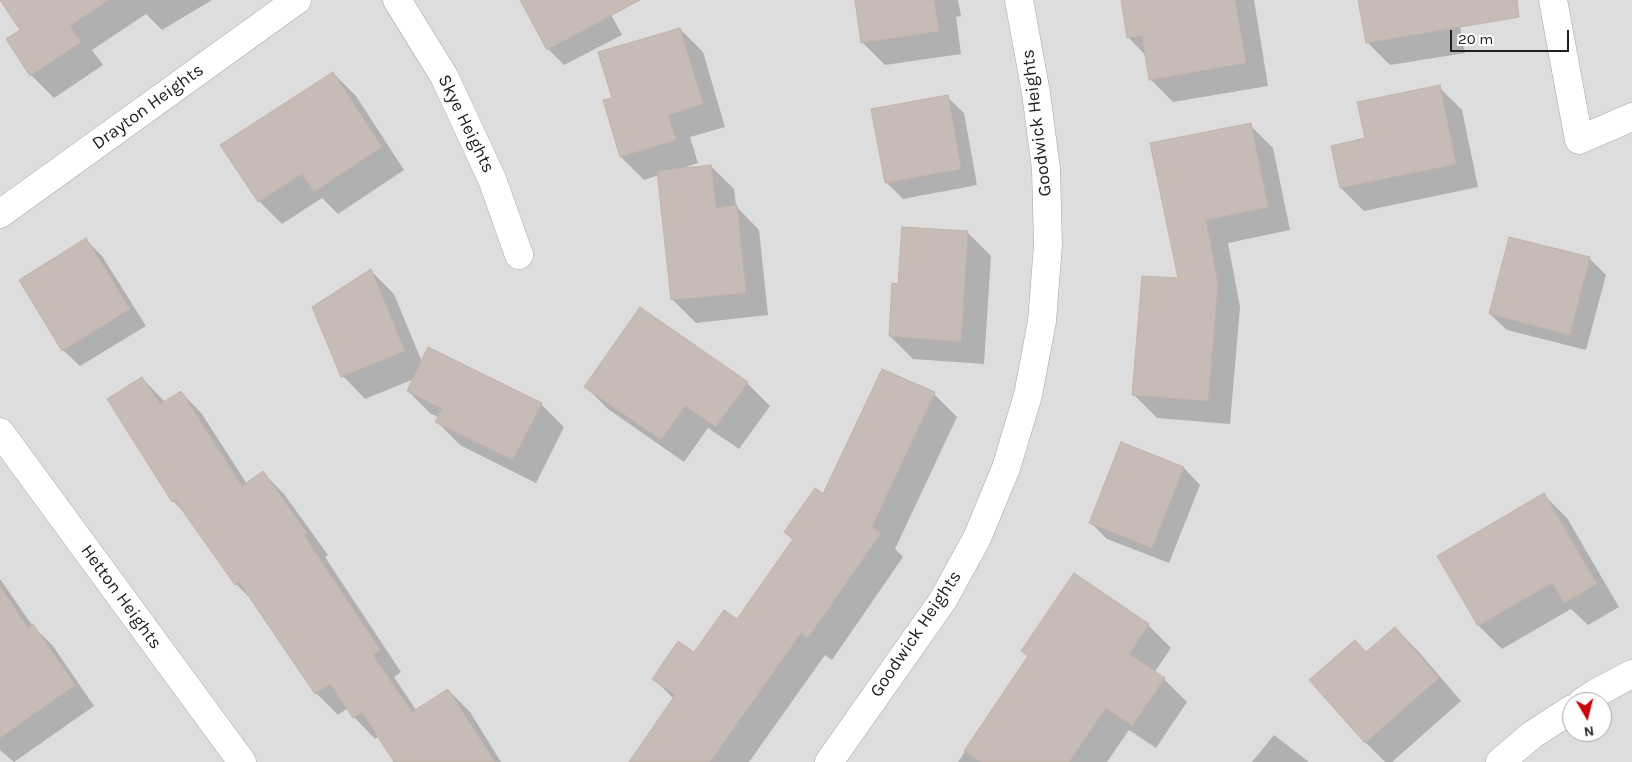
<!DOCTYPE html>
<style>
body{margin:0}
#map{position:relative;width:1632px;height:762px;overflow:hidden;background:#f1ede6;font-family:Karla,sans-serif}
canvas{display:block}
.north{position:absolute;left:1562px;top:692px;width:50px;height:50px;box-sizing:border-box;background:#fff;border:1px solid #a6a6a6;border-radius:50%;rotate:172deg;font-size:14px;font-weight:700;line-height:20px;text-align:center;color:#202020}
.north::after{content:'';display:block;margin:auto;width:18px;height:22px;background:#d00009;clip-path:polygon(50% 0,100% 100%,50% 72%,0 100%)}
.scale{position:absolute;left:1450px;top:30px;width:119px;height:22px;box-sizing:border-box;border:2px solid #202020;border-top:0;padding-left:6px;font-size:15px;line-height:18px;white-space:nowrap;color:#202020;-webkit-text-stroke:4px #fff;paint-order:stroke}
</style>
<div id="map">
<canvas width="1632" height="762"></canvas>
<div class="north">N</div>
<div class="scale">20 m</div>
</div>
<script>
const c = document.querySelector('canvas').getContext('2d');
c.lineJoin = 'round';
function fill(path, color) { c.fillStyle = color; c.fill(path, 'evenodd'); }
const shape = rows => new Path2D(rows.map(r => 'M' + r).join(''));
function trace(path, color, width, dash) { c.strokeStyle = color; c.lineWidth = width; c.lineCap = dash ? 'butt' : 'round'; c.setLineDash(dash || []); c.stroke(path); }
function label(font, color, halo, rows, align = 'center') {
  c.font = font + ' Karla,sans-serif'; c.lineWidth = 5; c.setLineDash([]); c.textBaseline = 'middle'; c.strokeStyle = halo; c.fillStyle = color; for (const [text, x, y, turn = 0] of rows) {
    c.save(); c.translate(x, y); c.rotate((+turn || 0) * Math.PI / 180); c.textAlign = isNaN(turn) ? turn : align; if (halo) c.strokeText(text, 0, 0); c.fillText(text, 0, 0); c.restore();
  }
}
fill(shape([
 [0,0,1632,0,1632,762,0,762],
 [1572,702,1602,702,1602,732,1572,732]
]), '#dedddd');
fill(shape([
 [1,0,212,0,162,30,146,14,92,50,103,65,54,98,31,75,21,30],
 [522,0,603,0,622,35,564,65,548,49],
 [856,0,958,0,961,16,956,17,961,54,885,65,862,42],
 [1122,0,1254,0,1268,86,1173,102,1150,79,1146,56,1128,37],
 [1360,0,1455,0,1465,53,1390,65,1367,42],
 [680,29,703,52,725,127,690,137,698,163,680,169,711,166,734,189,736,206,759,230,768,315,696,323,673,300,659,175,644,180,621,157,614,99],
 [333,73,356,96,404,170,338,214,322,198,282,224,259,201],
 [1439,87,1462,110,1478,187,1364,211,1341,188,1333,147,1366,139],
 [947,97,964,113,977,185,903,199,887,183],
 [1250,125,1273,148,1290,230,1228,243,1240,307,1230,424,1157,418,1134,395,1180,280,1152,144],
 [968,233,991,256,984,364,913,359,890,336,900,285],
 [86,240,102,256,146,326,80,366,63,350],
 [1589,258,1606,275,1586,350,1507,330,1490,314],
 [371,271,394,294,422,362,541,404,564,427,536,483,460,445,437,422,439,417,431,414,408,391,414,379,365,399,343,376],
 [640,309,747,383,770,406,739,449,708,428,684,462,608,409,585,386],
 [883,370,934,394,957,417,895,549,903,557,832,660,825,655,749,762,631,762,674,699,653,678,694,654,737,621,794,541,785,532,824,495],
 [142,378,165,402,181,392,202,414,247,484,263,473,284,494,328,555,325,557,401,672,394,677,416,710,448,690,470,712,501,762,396,762,379,736,375,739,354,717,348,708,338,715,316,693,256,604,236,584,187,515,173,501],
 [1122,444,1184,468,1200,485,1169,563,1107,539,1091,523],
 [1544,495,1567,518,1619,607,1588,625,1571,609,1502,649,1479,626,1438,556],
 [0,579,32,625,53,646,94,706,14,762,0,750],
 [1148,625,1171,648,1154,673,1164,679,1187,702,1156,748,1129,730,1107,762,958,762,1029,657,1023,651],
 [1395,628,1418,651,1461,701,1392,762,1385,762,1365,742,1367,653],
 [1274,735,1309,762,1252,762]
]), '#0003');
const building = shape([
 [0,0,109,0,70,26,81,42,30,76,6,39,20,30,0,0],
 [520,0,640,0,547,50,520,0],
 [855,0,934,0,939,31,861,43,855,0],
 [1121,0,1235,0,1246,63,1149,80,1142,35,1127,38,1121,0],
 [1358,0,1517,0,1519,17,1366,43,1358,0],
 [680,28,703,104,668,115,676,140,620,157,603,100,612,98,598,52,680,28],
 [333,72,382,147,314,192,302,174,258,202,220,145,333,72],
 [1440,85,1456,164,1340,188,1331,146,1365,138,1357,102,1440,85],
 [948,95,961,169,885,183,871,109,948,95],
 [1251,123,1268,207,1206,220,1218,284,1208,401,1132,395,1142,276,1178,278,1150,143,1251,123],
 [711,165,716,208,737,205,746,293,671,300,657,171,711,165],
 [902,227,968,231,961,342,889,336,892,283,898,284,902,227],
 [1509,237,1590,257,1570,335,1489,314,1509,237],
 [86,238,130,309,62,351,19,280,86,238],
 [371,269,405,351,341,377,312,307,371,269],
 [640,307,748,382,716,427,685,406,661,440,584,387,640,307],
 [428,347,542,403,513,460,435,422,442,409,407,391,428,347],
 [882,369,935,392,872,527,881,533,808,638,801,633,710,762,629,762,675,695,652,679,678,641,694,652,724,610,737,619,793,539,784,532,815,488,823,494,882,369],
 [142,377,160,404,181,391,242,486,263,471,307,533,304,535,380,650,373,655,412,712,448,689,495,762,394,762,362,712,353,718,330,684,315,694,239,582,235,585,175,500,172,502,107,399,142,377],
 [1121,442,1184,467,1152,548,1089,523,1121,442],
 [1544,493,1597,584,1564,603,1552,583,1478,626,1437,556,1544,493],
 [1074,573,1149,624,1129,654,1165,678,1132,726,1106,708,1069,762,981,762,964,751,1028,656,1021,651,1074,573],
 [0,586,28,628,33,624,75,685,0,738,0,586],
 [1395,627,1439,678,1365,743,1309,680,1355,640,1366,652,1395,627]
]);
fill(building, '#c6bcb5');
trace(building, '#c3b3a8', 1);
const minor = shape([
 [397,0,444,76,492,179,519,255],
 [1553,0,1579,140,1632,117],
 [0,214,297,0],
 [0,432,242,762],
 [1582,702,1596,693,1632,674],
 [829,762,943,600,977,538,1006,468,1028,395,1042,321,1048,245,1046,169,1036,93,1019,0],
 [1500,762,1532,735,1572,709]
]);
trace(minor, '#a7a7a7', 29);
trace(minor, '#fff', 28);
label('18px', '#202020', '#fff', [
 ["Drayton Heights",148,107,-36],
 ["Goodwick Heights",1037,123,-97],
 ["Skye Heights",466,124,64],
 ["Hetton Heights",121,597,54],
 ["Goodwick Heights",916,634,-56]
]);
</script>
